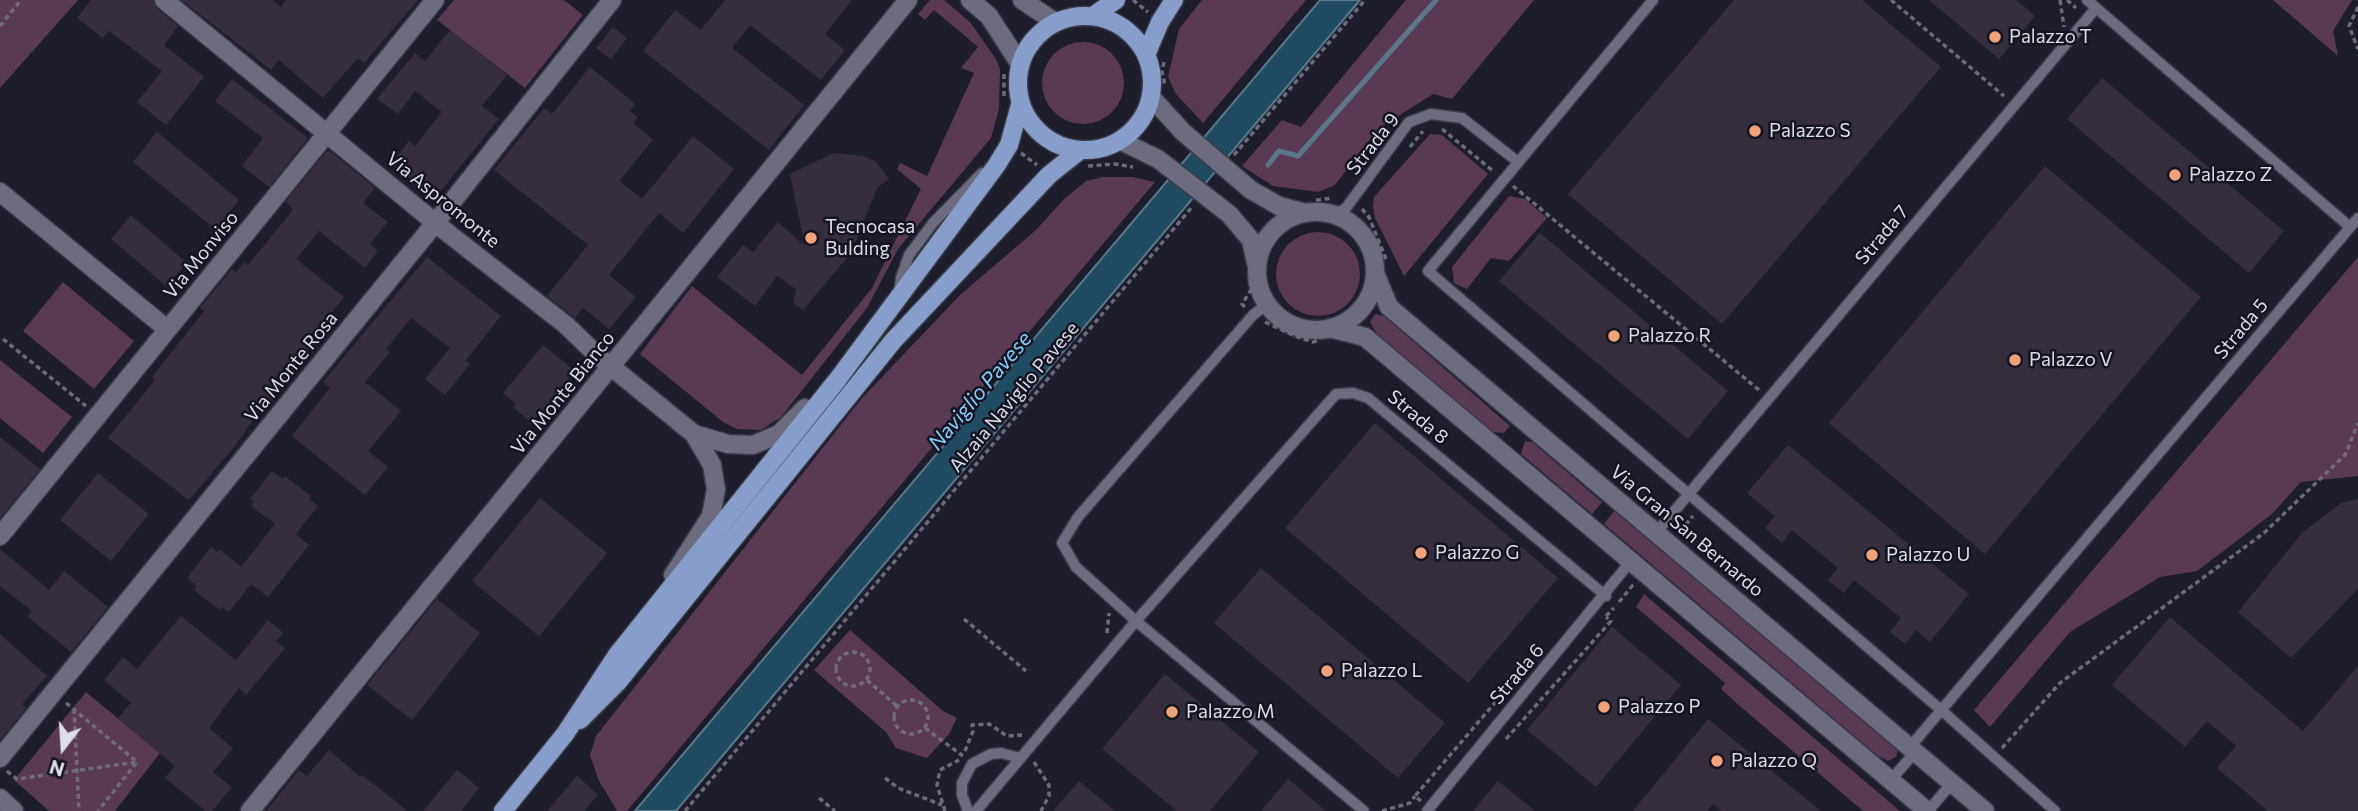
<!DOCTYPE html>
<style>
body{margin:0}
#map{position:relative;width:2358px;height:811px;overflow:hidden;background:#1e1d2c;font-family:Commissioner,sans-serif}
canvas{display:block}
.north{position:absolute;left:28px;top:713px;width:70px;height:70px;-webkit-text-stroke:5px #151422;paint-order:stroke;rotate:197deg;font-size:19px;font-weight:700;line-height:28px;text-align:center;color:#dddde7}
.north::after{content:'';display:block;margin:auto;width:24px;height:32px;background:#dddde7;clip-path:polygon(50% 0,100% 100%,50% 72%,0 100%)}
</style>
<div id="map">
<canvas width="2358" height="811"></canvas>
<div class="north">N</div>
</div>
<script>
const c = document.querySelector('canvas').getContext('2d');
c.lineJoin = 'round';
function fill(path, color) { c.fillStyle = color; c.fill(path, 'evenodd'); }
const shape = rows => new Path2D(rows.map(r => 'M' + r).join(''));
function trace(path, color, width, dash) { c.strokeStyle = color; c.lineWidth = width; c.lineCap = dash ? 'butt' : 'round'; c.setLineDash(dash || []); c.stroke(path); }
function label(font, color, halo, rows, align = 'center') {
  c.font = font + ' Commissioner,sans-serif'; c.lineWidth = 5; c.setLineDash([]); c.textBaseline = 'middle'; c.strokeStyle = halo; c.fillStyle = color; for (const [text, x, y, turn = 0] of rows) {
    c.save(); c.translate(x, y); c.rotate((+turn || 0) * Math.PI / 180); c.textAlign = isNaN(turn) ? turn : align; if (halo) c.strokeText(text, 0, 0); c.fillText(text, 0, 0); c.restore();
  }
}
fill(shape([
 [0,0,78,0,0,88],
 [454,0,564,0,583,15,525,88,437,20],
 [930,0,944,0,970,22,996,59,1000,69,999,109,991,138,898,249,867,308,781,417,761,430,737,429,723,422,640,354,692,286,802,375,872,288,921,189,897,169,900,163,927,176,974,73,961,68,978,47,934,10,925,20,918,14],
 [1202,0,1306,0,1203,123,1176,94,1168,77,1179,29],
 [1406,0,1534,0,1452,99,1433,94,1378,129,1335,185,1318,192,1273,186,1242,166,1282,120,1301,127],
 [2273,0,2352,0,2333,31,2338,56],
 '1042 83a41 41 0 1 1 82 0a41 41 0 1 1-82 0Z',
 [1430,134,1442,135,1488,174,1404,276,1375,218,1373,207,1374,197],
 [1103,177,1132,177,1155,182,627,811,617,811,598,779,590,755,596,736,862,398,960,295,1036,230,1064,199,1086,181],
 [1509,196,1525,199,1547,218,1509,261,1491,258,1467,289,1454,283,1452,267],
 '1276 274a42 42 0 1 1 84 0a42 42 0 1 1-84 0Z',
 [2358,257,2358,476,2301,482,2272,514,2197,571,2160,577,2070,632,1990,727,1974,710],
 [63,282,134,341,94,389,23,331],
 [1375,314,1384,316,1510,426,1504,433,1492,432,1377,334,1370,322],
 [0,360,72,417,43,453,0,418],
 [1525,441,1532,442,1602,502,1592,514,1521,454],
 [1614,511,1898,749,1896,757,1888,761,1878,756,1604,524],
 [1644,594,1900,811,1863,811,1734,701,1721,689,1725,683,1636,607],
 [850,630,943,711,957,718,949,734,927,758,896,748,886,732,814,670],
 [86,692,160,753,115,811,49,811,14,780]
]), '#5a3953');
const water = shape([
 [1320,0,1360,0,676,811,635,811,1320,0]
]);
fill(water, '#204b63');
trace(water, '#59778b', 2);
trace(shape([
 [1268,165,1279,151,1298,156,1436,0]
]), '#59778b', 5);
fill(shape([
 [91,0,153,0,156,8,178,26,164,45,204,77,166,125,137,102,162,71,109,31,103,38,77,18],
 [182,0,272,0,281,7,286,0,418,0,364,63,358,58,323,98,279,60,271,70],
 [725,0,852,0,825,34,845,50,821,80,750,25,732,48,804,105,769,150,643,51,675,10,701,30],
 [1734,0,1862,0,1941,67,1722,324,1568,194],
 [1929,0,2016,0,2035,16,1999,59],
 [613,27,627,38,611,59,596,48],
 [450,30,507,75,482,106,499,119,434,199,391,163,409,141,415,146,442,112,415,91,398,114,377,99,415,53,425,61],
 [590,67,635,104,630,111,638,117,633,123,653,140,619,181,642,199,693,136,734,169,683,233,659,213,609,275,636,297,609,329,583,308,575,318,547,296,588,245,494,170,544,108,552,114],
 [2102,78,2284,231,2249,273,2067,119],
 [232,79,308,138,269,187,242,166,263,138,215,101],
 [157,132,239,200,215,229,133,162],
 [330,151,375,188,363,203,388,222,370,244,378,251,365,268,319,231,296,259,344,297,313,336,316,339,289,373,292,375,269,405,265,402,235,446,189,500,108,438,155,380,152,377,204,311,200,308,232,269,236,272,244,262,248,265,293,210,286,201,326,152],
 [833,153,864,156,876,162,889,179,877,188,851,253,803,310,793,303,796,289,777,276,755,306,717,277,743,245,753,252,778,222,805,246,790,174],
 [2045,166,2201,297,1985,554,1829,423],
 [131,215,187,263,166,286,111,239],
 [1540,233,1728,391,1688,439,1499,281],
 [427,257,501,316,465,361,470,364,445,395,425,379,450,348,411,318,386,349,390,352,365,382,401,411,368,451,388,467,365,495,292,436,330,388,323,382],
 [543,345,575,371,532,423,513,407,516,404,503,393],
 [1375,423,1558,578,1468,683,1285,528],
 [0,437,40,469,0,518],
 [1788,445,1969,594,1930,642,1916,630,1905,644,1890,632,1901,618,1854,580,1844,593,1828,580,1838,568,1792,530,1782,543,1765,528,1775,516,1747,493],
 [272,471,283,479,285,476,311,496,309,499,318,506,296,534,309,545,268,597,251,584,229,612,222,607,220,610,194,590,197,586,187,578,211,547,217,552,219,549,241,567,275,524,251,506,254,502,250,499],
 [98,473,149,514,111,561,60,520],
 [540,498,607,553,539,636,472,581],
 [2358,499,2358,589,2291,658,2238,612,2303,532,2341,503],
 [0,549,49,590,64,571,108,607,71,652,27,616,32,611,0,586],
 [1261,568,1445,723,1398,778,1214,623],
 [437,599,480,633,412,720,367,685],
 [181,616,236,660,268,620,283,633,276,641,285,648,246,695,239,688,209,728,233,748,213,772,232,787,212,811,206,811,165,778,175,766,118,718,131,703,104,680,123,657,137,669],
 [2170,617,2303,731,2358,666,2358,811,2268,811,2217,768,2236,746,2207,721,2185,747,2112,685],
 [1612,627,1681,685,1596,787,1527,730],
 [0,634,47,676,22,704,26,708,0,740],
 [1165,674,1259,752,1210,811,1177,811,1102,749],
 [1708,719,1821,811,1722,811,1713,804,1707,811,1633,811],
 [329,750,360,777,362,775,408,811,266,811,299,770,307,776],
 [457,770,479,788,461,811,423,811],
 [577,776,598,795,584,811,547,811],
 [1288,779,1326,811,1261,811],
 [1079,781,1115,811,1053,811],
 [1498,781,1535,811,1473,811]
]), '#362e3d');
const lane = shape([
 [1653,0,1428,271,1940,709,2055,811],
 [2087,0,2350,227],
 [1334,215,1346,208,1409,122,1431,114,1462,118,1518,162],
 [899,293,901,278,909,255,933,223,982,173],
 [1267,304,1253,315,1078,517,1062,543,1076,567,1136,621,1364,811],
 [1656,533,2096,8],
 [1910,747,2358,218],
 [1891,780,1915,752],
 [968,811,962,795,962,783,972,764,991,754,1001,753,1020,758],
 [976,811,1136,621,1336,394,1353,393,1368,398,1606,596],
 [1427,811,1631,561],
 [1928,811,1952,783]
]);
const street = shape([
 [164,0,449,234,566,325,598,356,694,434,712,465,716,489,711,516,673,575],
 [0,192,167,329],
 [694,434,728,444,753,445,779,434,805,408],
 [0,536,435,0],
 [0,758,436,222,612,0],
 [0,798,14,811],
 [250,811,908,0]
]);
const secondary = shape([
 [970,0,989,16,1020,64],
 [1022,0,1055,22],
 [1151,97,1183,132,1251,190,1279,206,1305,213],
 [1121,141,1158,159,1229,214,1251,240,1256,263],
 '1257 271a59 59 0 1 1 118 0a59 59 0 1 1-118 0Z',
 [1375,273,1389,307,1985,811],
 [1330,328,1365,337,1927,811]
]);
const primary = shape([
 '1018 83a67 67 0 1 1 134 0a67 67 0 1 1-134 0Z',
 [1093,16,1116,0],
 [1146,55,1160,22,1174,0],
 [580,720,617,683,893,341,1049,175,1079,151],
 [503,811,565,734,617,655,838,379,996,166,1009,145,1020,105]
]);
trace(lane, '#3b3a47', 13);
trace(street, '#3b3a47', 21);
trace(secondary, '#3b3a47', 21);
trace(primary, '#3b3a47', 21);
trace(shape([
 [1133,0,1148,12],
 [1891,0,2004,96],
 [2060,0,2064,27],
 [2067,0,2076,8],
 [2358,7,2349,26,2358,49],
 [0,26,21,0],
 [1164,62,1162,72,1165,85],
 [1004,96,1004,73],
 [1442,129,1493,171],
 [1410,147,1423,131],
 [1021,153,1037,165],
 [1234,155,1365,0],
 [1088,166,1115,164,1133,167],
 [1513,186,1759,390],
 [1316,200,1333,198],
 [1362,209,1369,217,1386,259],
 [1245,307,1242,304,1251,290,1250,277],
 [1265,322,1295,336,1313,342,1320,340],
 [3,339,86,406],
 [1680,531,1693,516],
 [1619,602,1632,586,1629,584],
 [1606,616,1614,608],
 [964,619,1026,671],
 [1107,633,1109,613],
 '836 669a17 17 0 1 1 34 0a17 17 0 1 1-34 0Z',
 [867,680,897,706],
 '894 717a17 17 0 1 1 34 0a17 17 0 1 1-34 0Z',
 [66,703,137,762,98,811],
 [74,709,79,811],
 [925,728,963,756],
 [1506,739,1611,621,1606,617],
 [2002,748,2060,683,2264,533,2345,455,2358,423],
 [965,751,973,731,972,725,989,724,1007,736,1022,735],
 [1034,762,1049,785,1049,796,1041,811],
 [7,771,17,779,137,762],
 [885,778,898,788,942,805],
 [819,798,835,811],
 [1421,801,1415,796,1517,677],
 [685,811,1192,207],
 [945,811,937,785,940,770,959,760],
 [1382,811,1410,803,1415,796]
]), '#6c6b78', 3.5, [5, 3.5]);
trace(lane, '#6c6c7e', 10);
trace(street, '#6c6c7e', 18);
trace(secondary, '#6c6c7e', 18);
trace(primary, '#879dca', 18);
for (const [x, y, r, color] of [
 [1995,37,7,"#f0a27b"],
 [1755,131,7,"#f0a27b"],
 [2175,175,7,"#f0a27b"],
 [811,238,7,"#f0a27b"],
 [1614,336,7,"#f0a27b"],
 [2015,360,7,"#f0a27b"],
 [1421,553,7,"#f0a27b"],
 [1872,555,7,"#f0a27b"],
 [1327,671,7,"#f0a27b"],
 [1604,707,7,"#f0a27b"],
 [1172,712,7,"#f0a27b"],
 [1717,761,7,"#f0a27b"]
]) { const dot = new Path2D(); dot.arc(x, y, r, 0, 2 * Math.PI); c.fillStyle = color; c.fill(dot); trace(dot, '#151422', 2.5); }
label('19px', '#dddde7', '#151422', [
 ["Palazzo T",2009,37],
 ["Palazzo S",1769,131],
 ["Palazzo Z",2189,175],
 ["Tecnocasa",825,227],
 ["Bulding",825,249],
 ["Palazzo R",1628,336],
 ["Palazzo V",2029,360],
 ["Palazzo G",1435,553],
 ["Palazzo U",1886,555],
 ["Palazzo L",1341,671],
 ["Palazzo P",1618,707],
 ["Palazzo M",1186,712],
 ["Palazzo Q",1731,761]
], 'left');
label('19px', '#dddde7', '#151422', [
 ["Strada 9",1373,144,-52],
 ["Via Aspromonte",443,200,39],
 ["Strada 7",1882,235,-50],
 ["Via Monviso",201,255,-51],
 ["Strada 5",2241,329,-50],
 ["Via Monte Rosa",291,367,-51],
 ["Via Monte Bianco",563,393,-51],
 ["Alzaia Naviglio Pavese",1014,397,-50],
 ["Strada 8",1418,417,40],
 ["Via Gran San Bernardo",1687,531,40],
 ["Strada 6",1517,674,-50]
]);
label('italic 21px', '#89cefa', '#151422', [
 ["Naviglio Pavese",980,391,-50]
]);
</script>
